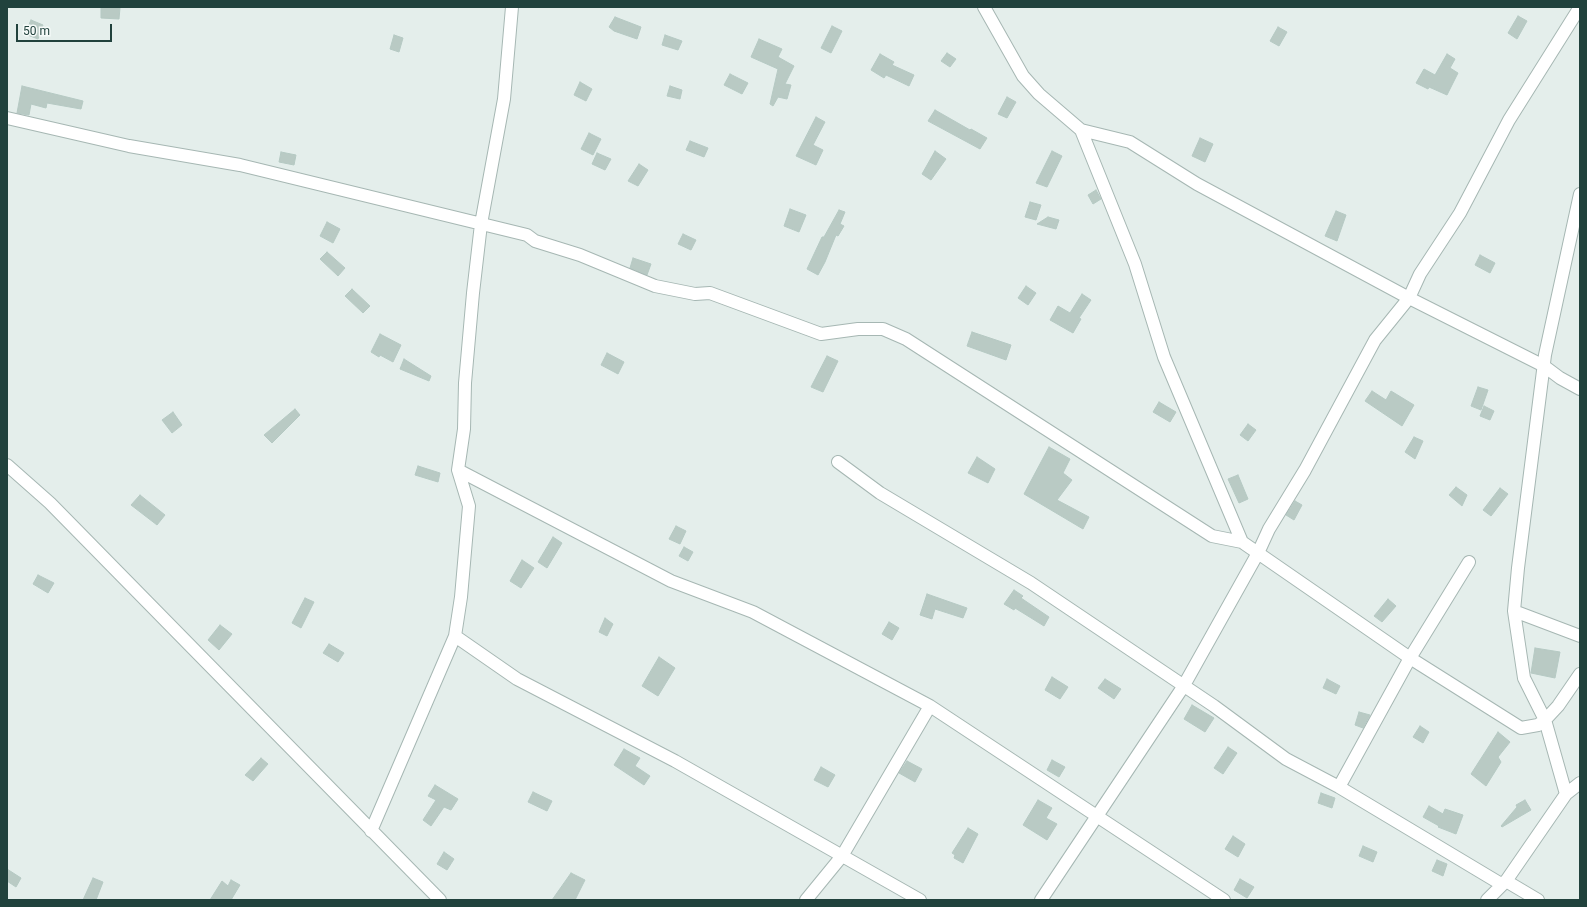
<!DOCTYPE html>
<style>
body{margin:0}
#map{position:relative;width:1587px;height:907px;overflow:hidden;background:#e4eeeb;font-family:Roboto,sans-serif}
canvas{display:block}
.frame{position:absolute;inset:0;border:8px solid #21423d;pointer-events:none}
.scale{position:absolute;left:16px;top:24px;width:96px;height:18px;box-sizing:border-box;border:2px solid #21423d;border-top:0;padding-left:5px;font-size:12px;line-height:14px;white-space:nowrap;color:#21423d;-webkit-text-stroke:3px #f5faf8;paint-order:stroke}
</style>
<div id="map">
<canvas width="1587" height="907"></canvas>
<div class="frame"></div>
<div class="scale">50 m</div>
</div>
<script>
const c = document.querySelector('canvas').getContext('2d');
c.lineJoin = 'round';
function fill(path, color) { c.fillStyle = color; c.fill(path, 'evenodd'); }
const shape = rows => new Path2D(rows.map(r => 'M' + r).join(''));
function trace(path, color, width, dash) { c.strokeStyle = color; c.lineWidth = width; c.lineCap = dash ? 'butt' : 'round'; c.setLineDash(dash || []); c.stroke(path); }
const building = shape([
 [101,7,120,8,119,19,101,18,101,7],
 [1518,16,1527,21,1517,39,1508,33,1518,16],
 [615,17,641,27,637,39,614,31,609,27,615,17],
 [31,20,43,25,38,39,25,34,31,20],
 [832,26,842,31,831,53,821,48,832,26],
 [1278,27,1287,32,1279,46,1270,41,1278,27],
 [394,35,403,38,399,52,390,49,394,35],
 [665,35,682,41,678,50,662,45,665,35],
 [759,39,782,49,778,57,794,66,785,84,791,85,787,99,778,97,773,106,770,104,778,69,751,57,759,39],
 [947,53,956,59,950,67,941,61,947,53],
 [880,54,894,62,892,65,914,75,909,86,886,75,884,78,871,70,880,54],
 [1447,54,1455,59,1450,68,1458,73,1447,95,1429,87,1428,89,1416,83,1424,69,1435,75,1447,54],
 [730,74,748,83,742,94,724,85,730,74],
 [580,82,592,89,586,101,574,95,580,82],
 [22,86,83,101,81,109,47,103,46,108,31,104,29,115,17,113,22,86],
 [670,86,682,90,680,99,667,96,670,86],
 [1007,97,1016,102,1007,118,998,114,1007,97],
 [935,110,970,130,971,129,987,138,980,149,928,121,935,110],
 [816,117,825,122,813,145,823,150,816,165,796,156,816,117],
 [589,133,601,139,593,155,581,149,589,133],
 [1200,138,1213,144,1205,162,1192,156,1200,138],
 [690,141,708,148,704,157,686,150,690,141],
 [935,151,946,159,931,180,922,174,935,151],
 [1052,151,1062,156,1047,187,1036,183,1052,151],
 [281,152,296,155,294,165,279,162,281,152],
 [597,153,611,159,605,170,592,164,597,153],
 [639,164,648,170,638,186,628,181,639,164],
 [1096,190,1101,199,1093,204,1088,195,1096,190],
 [1030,202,1041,205,1036,220,1025,217,1030,202],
 [790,209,806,215,799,232,784,226,790,209],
 [839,210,845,212,840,224,844,226,838,236,836,235,825,262,818,275,807,269,822,237,824,237,839,210],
 [1336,211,1346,215,1337,241,1325,236,1336,211],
 [1048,217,1059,220,1056,229,1037,224,1048,217],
 [327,222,340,229,333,243,320,236,327,222],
 [683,234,696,240,691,250,678,244,683,234],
 [327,252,345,268,338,276,320,259,327,252],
 [1480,255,1495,263,1490,273,1475,265,1480,255],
 [633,258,651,264,647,275,630,268,633,258],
 [1026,286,1036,293,1028,305,1018,298,1026,286],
 [352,289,370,306,363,313,345,296,352,289],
 [1082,294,1091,300,1079,318,1081,319,1073,333,1050,320,1058,306,1070,313,1082,294],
 [972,332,1011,345,1006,360,967,346,972,332],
 [380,334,401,345,393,362,380,355,379,357,371,352,380,334],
 [607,353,624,362,618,374,601,365,607,353],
 [827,356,838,361,823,392,811,387,827,356],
 [404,359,431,376,429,381,400,369,404,359],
 [1478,387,1488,390,1481,410,1471,406,1478,387],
 [1372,391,1386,400,1391,391,1414,405,1402,426,1365,401,1372,391],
 [1159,402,1176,412,1170,422,1153,412,1159,402],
 [1484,406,1494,411,1490,420,1480,416,1484,406],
 [295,409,300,415,272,443,264,435,295,409],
 [173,412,182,425,172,433,162,420,173,412],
 [1248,424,1256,430,1248,441,1240,435,1248,424],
 [1414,437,1423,441,1415,459,1405,452,1414,437],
 [1049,447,1070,459,1063,473,1072,480,1057,500,1089,517,1083,529,1024,494,1049,447],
 [977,457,995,469,988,483,968,473,977,457],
 [418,466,440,473,438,482,415,475,418,466],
 [1238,475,1248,499,1239,503,1228,479,1238,475],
 [1456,487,1467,495,1462,506,1449,495,1456,487],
 [1500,488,1508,494,1491,516,1483,510,1500,488],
 [140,495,165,515,157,525,131,505,140,495],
 [1295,501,1302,505,1294,520,1286,515,1295,501],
 [676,526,686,531,680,544,669,539,676,526],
 [553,537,562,543,547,568,538,562,553,537],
 [684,547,693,552,688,561,679,556,684,547],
 [522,560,534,568,521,588,510,581,522,560],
 [38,575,54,583,48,593,33,584,38,575],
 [1014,590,1023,596,1021,598,1049,617,1044,626,1015,608,1014,610,1004,604,1014,590],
 [927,594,967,608,963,618,935,609,932,619,920,615,927,594],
 [305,598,314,602,301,628,292,623,305,598],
 [1388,599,1396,606,1382,622,1374,616,1388,599],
 [605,618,613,624,607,636,599,632,605,618],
 [889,622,899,628,892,640,882,634,889,622],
 [220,625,232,634,219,650,208,640,220,625],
 [329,644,344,653,338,662,323,653,329,644],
 [1535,648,1560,652,1555,678,1531,673,1535,648],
 [659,657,675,668,658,696,642,686,659,657],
 [1052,677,1068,687,1060,699,1045,690,1052,677],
 [1105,679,1121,689,1114,699,1098,688,1105,679],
 [1327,679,1340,686,1336,694,1323,688,1327,679],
 [1192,705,1214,718,1205,732,1184,719,1192,705],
 [1359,712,1370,715,1363,728,1355,725,1359,712],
 [1420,726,1429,732,1423,743,1413,737,1420,726],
 [1498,732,1510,742,1498,757,1501,762,1486,786,1471,774,1498,732],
 [1228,747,1237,753,1223,774,1214,768,1228,747],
 [624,749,640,758,635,766,650,776,644,785,614,765,624,749],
 [261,758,268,764,253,781,245,775,261,758],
 [1052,760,1065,767,1059,777,1047,770,1052,760],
 [907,761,922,769,915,782,899,773,907,761],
 [821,767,835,775,828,787,814,780,821,767],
 [435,785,458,799,451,810,444,807,431,826,423,820,436,800,428,796,435,785],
 [533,792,552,801,547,811,528,802,533,792],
 [1321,793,1335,798,1332,808,1318,803,1321,793],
 [1038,800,1052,808,1046,818,1057,824,1047,840,1023,825,1038,800],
 [1525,800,1531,810,1502,827,1501,826,1517,807,1516,805,1525,800],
 [1429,806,1443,814,1445,809,1463,815,1456,834,1438,827,1439,826,1423,817,1429,806],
 [968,828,978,834,963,863,954,858,955,855,952,853,968,828],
 [1233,836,1245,844,1238,857,1225,849,1233,836],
 [1363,846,1377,852,1373,862,1359,856,1363,846],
 [444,852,454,859,447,870,437,864,444,852],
 [1437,860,1447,864,1443,876,1432,871,1437,860],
 [7,869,21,878,16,887,7,881,7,869],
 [571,873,585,880,575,900,552,900,571,873],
 [93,878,103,882,96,900,83,900,93,878],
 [1240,879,1254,887,1247,898,1234,890,1240,879],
 [231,880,240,885,231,900,210,900,222,881,228,886,231,880]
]);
fill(building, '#b9cac4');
trace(building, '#b5c9c3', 1);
const street = shape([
 [984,7,1023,76,1039,94,1081,130,1135,264,1164,357,1242,542],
 [7,118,129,146,240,165,527,235,535,241,580,255,655,286,695,294,710,293,821,334,858,329,883,329,906,339,1212,536,1242,542,1410,658,1521,728,1538,725,1545,720,1558,706,1580,674],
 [1081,130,1130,142,1197,184,1409,298,1544,366,1560,378,1580,389],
 [838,462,880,493,1031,583,1214,706,1286,759,1339,787,1501,884,1506,881,1538,900],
 [7,465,50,503,440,900],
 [458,470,671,581,753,612,930,706,1224,900],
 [1514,611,1580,636],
 [455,636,517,679,675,761,920,900],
 [1339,787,1410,658,1469,562],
 [1566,794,1545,720,1524,678,1514,611,1518,568,1545,355,1580,194],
 [371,831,455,636,461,597,469,506,458,470,464,429,465,383,473,293,481,224,504,99,512,7],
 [806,900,842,856,930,706],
 [1041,900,1183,687,1258,553,1269,529,1305,470,1375,340,1409,298,1420,274,1460,213,1509,120,1580,7],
 [1487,900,1506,881,1566,794,1580,783]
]);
trace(street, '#a6b7b3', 14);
trace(street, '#fff', 12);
</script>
